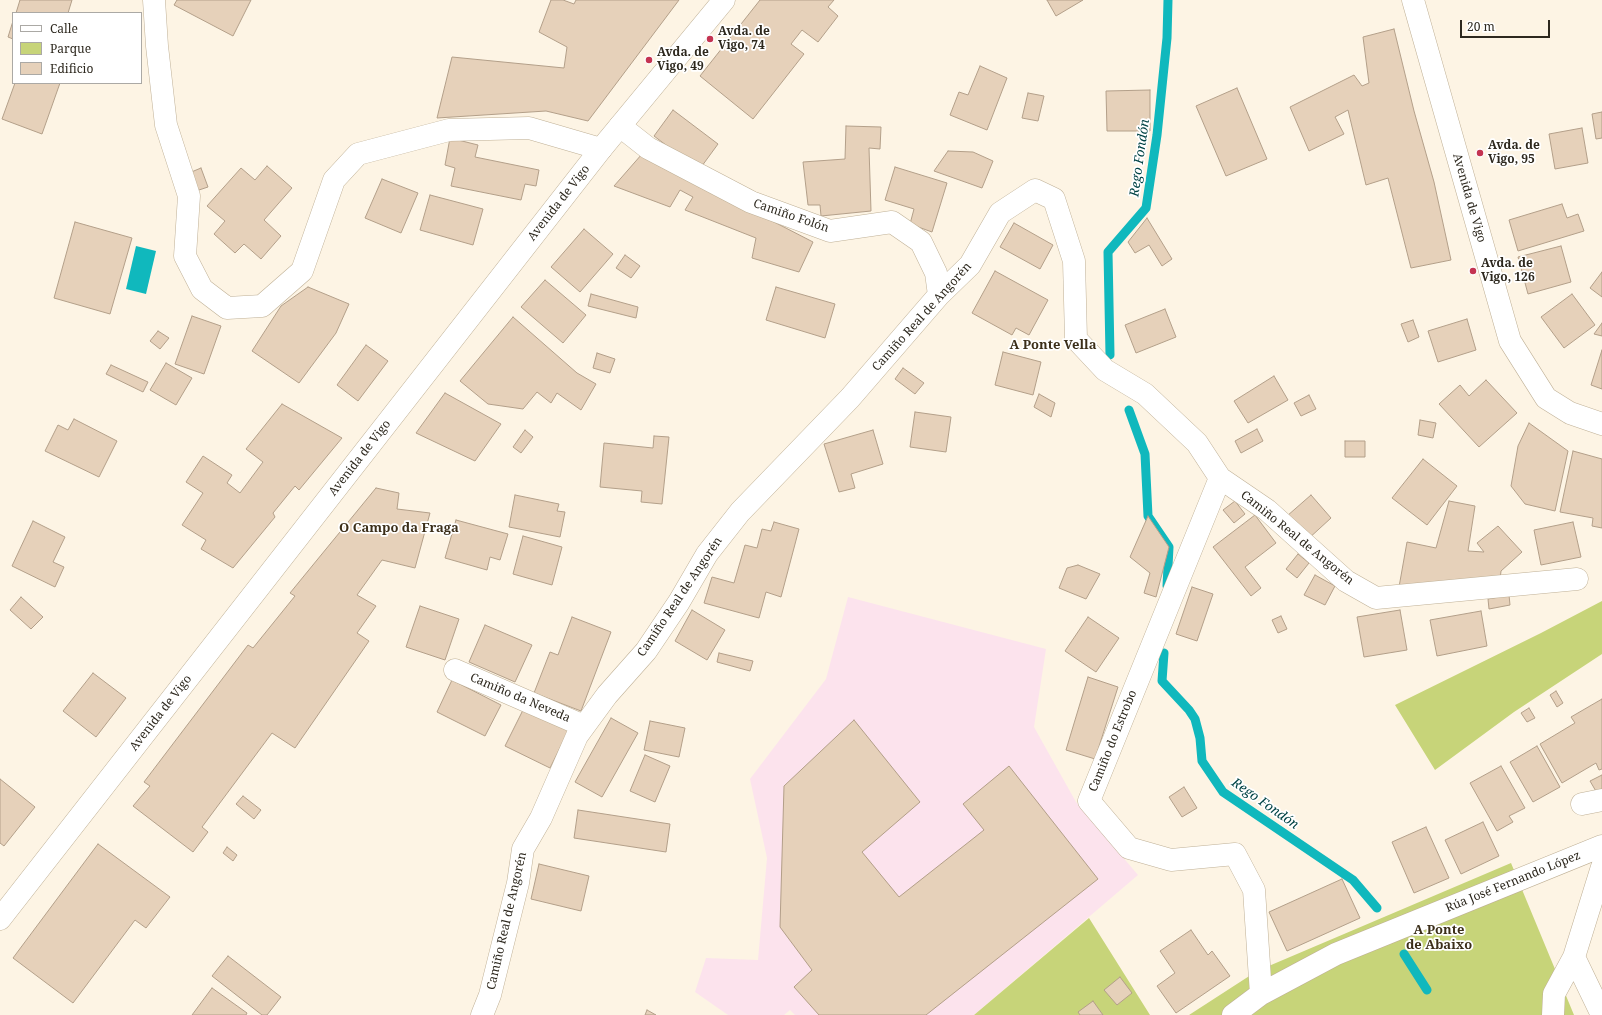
<!DOCTYPE html>
<meta charset="utf-8">
<style>
body{margin:0}
#map{position:relative;width:1602px;height:1015px;overflow:hidden;background:#fdf4e4;font-family:"Noto Serif",serif}
canvas{display:block}
.legend{position:absolute;left:12px;top:12px;width:130px;height:72px;box-sizing:border-box;background:#fff;border:1px solid #aba9a5;margin:0;padding:5px 7px;list-style:none;font-size:12px;color:#2d281e}
.legend li{display:flex;align-items:center;gap:8px;height:20px}
.legend b{width:20px;border:1px solid #aba9a5}
.scale{position:absolute;left:1460px;top:20px;width:90px;height:18px;box-sizing:border-box;border:2px solid #2d281e;border-top:0;padding-left:5px;font-size:12px;line-height:14px;white-space:nowrap;color:#2d281e;-webkit-text-stroke:3px #fff;paint-order:stroke}
</style>
<div id="map">
<canvas width="1602" height="1015"></canvas>
<ul class="legend">
<li><b style="height:5px;background:#fff"></b>Calle</li>
<li><b style="height:11px;background:#c7d479"></b>Parque</li>
<li><b style="height:11px;background:#e6d1ba"></b>Edificio</li>
</ul>
<div class="scale">20 m</div>
</div>
<script>
const c = document.querySelector('canvas').getContext('2d');
c.lineJoin = 'round';
function fill(path, color) { c.fillStyle = color; c.fill(path, 'evenodd'); }
const shape = rows => new Path2D(rows.map(r => 'M' + r).join(''));
function trace(path, color, width, dash) { c.strokeStyle = color; c.lineWidth = width; c.lineCap = dash ? 'butt' : 'round'; c.setLineDash(dash || []); c.stroke(path); }
function label(font, color, halo, rows, align = 'center') {
  c.font = font + ' "Noto Serif",serif'; c.lineWidth = 3.5; c.setLineDash([]); c.textBaseline = 'middle'; c.strokeStyle = halo; c.fillStyle = color; for (const [text, x, y, turn = 0] of rows) {
    c.save(); c.translate(x, y); c.rotate((+turn || 0) * Math.PI / 180); c.textAlign = isNaN(turn) ? turn : align; if (halo) c.strokeText(text, 0, 0); c.fillText(text, 0, 0); c.restore();
  }
}
fill(shape([
 [848,597,1046,649,1034,727,1076,802,1138,875,974,1015,795,1015,790,1010,784,1015,728,1015,695,992,706,958,758,960,767,858,750,779,826,679]
]), '#fce3ed');
fill(shape([
 [1602,601,1602,654,1514,712,1435,770,1395,705,1541,633],
 [1511,863,1574,1015,1189,1015,1257,971],
 [1089,918,1150,1015,974,1015]
]), '#c7d479');
fill(shape([
 [136,246,156,251,146,294,126,289]
]), '#10b8bd');
trace(shape([
 [1110,355,1108,252,1146,208,1157,135,1167,38,1168,0],
 [1129,410,1145,454,1148,516,1169,547,1167,586],
 [1164,653,1162,681,1189,710,1195,719,1200,738,1202,761,1223,792,1353,880,1377,908],
 [1404,954,1427,990]
]), '#10b8bd', 9);
const building = shape([
 [20,0,72,0,68,13,16,13,20,0],
 [177,0,251,0,233,36,174,5,177,0],
 [551,0,563,0,574,4,576,0,679,0,588,121,546,111,437,118,452,57,564,68,567,47,539,32,551,0],
 [760,0,834,0,828,7,838,16,818,42,802,30,791,44,804,54,753,119,700,76,760,0],
 [1047,0,1083,0,1056,16,1047,0],
 [13,21,13,39,8,37,13,21],
 [1394,29,1414,111,1434,182,1451,260,1411,268,1388,178,1366,185,1348,110,1335,117,1344,134,1309,151,1290,107,1354,75,1362,86,1369,83,1363,37,1394,29],
 [980,66,1007,78,987,130,950,115,959,92,968,95,980,66],
 [15,83,60,83,42,134,2,119,15,83],
 [1237,88,1267,159,1226,176,1196,106,1237,88],
 [1150,90,1150,131,1107,131,1106,91,1150,90],
 [1028,93,1044,96,1038,121,1022,118,1028,93],
 [673,110,718,144,699,170,654,136,673,110],
 [1602,112,1602,138,1596,139,1592,114,1602,112],
 [846,126,881,127,880,149,869,148,871,211,821,216,820,205,808,205,803,162,845,159,846,126],
 [1582,128,1588,163,1555,169,1549,134,1582,128],
 [450,138,478,145,475,157,539,170,536,186,525,184,521,200,451,186,455,168,445,165,450,138],
 [948,151,973,152,993,161,982,188,934,171,948,151],
 [642,154,813,242,799,272,752,258,756,238,685,210,693,197,680,190,670,207,614,186,642,154],
 [267,166,292,188,264,220,281,236,261,259,244,244,235,253,214,234,225,221,207,206,241,168,255,180,267,166],
 [895,167,947,183,932,232,910,224,914,209,885,200,895,167],
 [201,168,208,187,196,191,189,173,201,168],
 [382,179,418,193,401,233,365,218,382,179],
 [430,195,483,209,473,245,420,230,430,195],
 [1562,204,1567,218,1578,214,1584,231,1518,251,1509,220,1562,204],
 [1147,218,1172,259,1162,266,1149,245,1135,253,1128,242,1147,218],
 [75,222,132,238,110,314,54,298,75,222],
 [1014,223,1053,245,1040,269,1000,247,1014,223],
 [584,229,613,254,580,292,551,267,584,229],
 [1561,246,1571,282,1528,294,1518,257,1561,246],
 [625,255,640,266,631,278,616,268,625,255],
 [995,271,1048,300,1029,335,1016,328,1012,335,972,313,995,271],
 [1602,272,1602,297,1590,288,1602,272],
 [545,280,586,315,563,343,521,307,545,280],
 [308,287,349,304,336,333,299,383,252,351,281,306,308,287],
 [776,287,835,304,825,338,766,320,776,287],
 [591,294,638,307,636,318,588,306,591,294],
 [1572,294,1595,325,1564,348,1541,317,1572,294],
 [1165,309,1176,337,1136,353,1125,325,1165,309],
 [192,316,221,326,204,374,175,364,192,316],
 [513,317,577,373,596,384,581,410,557,393,551,403,537,392,523,409,488,404,460,381,513,317],
 [1467,319,1476,350,1438,362,1428,331,1467,319],
 [1413,320,1419,337,1408,342,1401,324,1413,320],
 [1602,323,1602,336,1594,334,1602,323],
 [158,331,169,338,160,349,150,341,158,331],
 [366,345,388,361,358,401,337,385,366,345],
 [1602,350,1602,389,1591,385,1602,350],
 [1003,352,1041,362,1033,395,995,385,1003,352],
 [597,353,615,359,610,373,593,368,597,353],
 [166,363,192,378,176,405,150,390,166,363],
 [111,365,148,382,143,392,106,374,111,365],
 [903,368,924,383,915,394,895,379,903,368],
 [1274,376,1288,400,1248,423,1234,401,1274,376],
 [1486,380,1517,413,1479,447,1439,404,1460,385,1469,396,1486,380],
 [445,393,501,424,475,461,416,433,445,393],
 [1039,394,1055,403,1051,417,1034,407,1039,394],
 [1309,395,1316,409,1301,416,1294,403,1309,395],
 [282,404,342,438,299,490,295,486,273,513,275,517,233,568,201,549,206,540,182,525,203,493,186,482,203,456,232,475,227,483,240,493,263,462,246,449,282,404],
 [915,412,951,417,946,452,910,447,915,412],
 [74,419,117,441,99,477,45,451,58,425,68,430,74,419],
 [1420,420,1436,423,1433,438,1418,435,1420,420],
 [1529,423,1568,451,1555,511,1525,504,1511,486,1518,446,1529,423],
 [1257,429,1263,441,1241,453,1235,441,1257,429],
 [525,430,533,437,521,453,513,447,525,430],
 [873,430,883,464,851,474,855,488,839,492,824,444,873,430],
 [654,436,669,437,662,504,641,502,642,491,600,487,604,443,653,448,654,436],
 [1345,441,1365,441,1365,457,1345,457,1345,441],
 [1573,451,1602,459,1602,528,1592,526,1593,518,1560,512,1573,451],
 [1423,459,1457,486,1427,525,1392,498,1423,459],
 [376,488,399,493,397,509,430,513,415,568,382,560,357,595,376,606,357,633,369,641,295,748,272,733,202,827,208,832,193,852,133,806,150,786,144,782,248,645,253,648,295,596,290,593,376,488],
 [515,495,559,504,557,511,565,512,560,537,509,527,515,495],
 [1311,495,1331,518,1307,540,1287,516,1311,495],
 [1235,501,1245,514,1234,523,1223,510,1235,501],
 [1449,501,1475,506,1468,551,1484,552,1477,543,1498,526,1522,552,1501,571,1500,580,1399,587,1407,542,1436,548,1449,501],
 [1255,515,1276,543,1245,567,1261,588,1251,596,1213,547,1255,515],
 [1148,516,1169,547,1156,597,1144,593,1150,573,1130,557,1148,516],
 [456,520,508,534,500,560,490,557,487,570,445,558,456,520],
 [33,521,65,537,53,562,64,567,55,587,12,566,33,521],
 [774,522,799,529,781,597,766,592,759,618,704,603,712,577,734,583,745,545,757,548,762,529,771,531,774,522],
 [1573,522,1581,557,1541,565,1534,530,1573,522],
 [523,536,562,547,552,585,513,574,523,536],
 [1298,554,1309,563,1297,578,1286,569,1298,554],
 [1078,565,1100,574,1086,599,1059,588,1067,568,1078,565],
 [1315,575,1335,586,1325,605,1304,595,1315,575],
 [1192,587,1213,594,1197,641,1176,634,1192,587],
 [1509,595,1510,605,1489,609,1488,599,1509,595],
 [21,597,43,617,31,629,10,610,21,597],
 [420,606,459,619,445,660,406,647,420,606],
 [692,610,725,630,707,660,675,641,692,610],
 [1400,610,1407,650,1364,657,1357,617,1400,610],
 [1481,611,1487,646,1437,656,1430,620,1481,611],
 [1281,616,1287,629,1278,633,1272,620,1281,616],
 [572,617,611,632,581,711,534,693,550,652,558,655,572,617],
 [1088,617,1119,638,1096,672,1065,651,1088,617],
 [485,625,532,645,515,682,469,662,485,625],
 [719,653,753,661,750,671,717,662,719,653],
 [93,673,126,698,96,737,63,711,93,673],
 [1088,677,1118,687,1095,759,1066,750,1088,677],
 [452,680,501,705,485,736,437,712,452,680],
 [1556,691,1563,703,1557,707,1550,695,1556,691],
 [1602,699,1602,769,1599,770,1596,763,1562,783,1540,744,1575,723,1571,717,1602,699],
 [524,708,569,730,550,768,505,746,524,708],
 [1529,708,1535,718,1527,722,1521,713,1529,708],
 [611,718,638,733,602,797,575,782,611,718],
 [854,720,920,802,862,852,899,897,984,830,963,804,1009,766,1098,879,926,1015,819,1015,794,987,812,970,780,927,784,786,854,720],
 [650,721,685,728,679,757,644,750,650,721],
 [1537,746,1560,787,1533,802,1510,762,1537,746],
 [645,755,670,766,655,802,630,791,645,755],
 [1501,766,1525,808,1509,816,1513,822,1497,831,1470,783,1501,766],
 [1602,775,1602,790,1597,793,1590,781,1602,775],
 [0,779,35,807,4,846,0,843,0,779],
 [1184,787,1197,808,1182,817,1169,797,1184,787],
 [243,796,261,810,254,819,236,804,243,796],
 [578,810,670,824,666,852,574,838,578,810],
 [1483,822,1499,856,1461,874,1445,840,1483,822],
 [1426,827,1449,878,1414,893,1392,842,1426,827],
 [98,844,170,897,146,928,135,920,73,1003,13,958,98,844],
 [227,847,237,855,233,861,223,853,227,847],
 [539,864,589,876,581,911,531,899,539,864],
 [1342,879,1360,918,1287,951,1269,912,1342,879],
 [1191,930,1208,955,1212,951,1230,976,1176,1013,1157,986,1175,973,1160,951,1191,930],
 [228,956,281,997,267,1015,262,1015,212,976,228,956],
 [1120,977,1132,993,1117,1005,1104,990,1120,977],
 [212,988,247,1013,246,1015,192,1015,212,988],
 [1093,1001,1103,1015,1080,1015,1078,1012,1093,1001],
 [647,1010,656,1015,645,1015,647,1010]
]);
fill(building, '#e6d1ba');
trace(building, '#b39f89', 1);
const street = shape([
 [154,0,157,46,166,125,189,196,185,256,202,289,227,308,262,306,302,271,334,180,358,154,449,130,529,128,601,149],
 [620,126,648,148,751,202,830,231,892,222,921,242,936,273,939,295],
 [1220,478,1089,801,1129,848,1171,860,1235,854,1254,890,1261,994],
 [455,670,584,726],
 [1582,804,1602,800],
 [1574,957,1602,1015],
 [482,1015,490,995,518,883,523,849,541,818,577,736,607,695,646,651,679,602,707,554,740,512,850,398,939,295,970,265,1000,213,1035,190,1054,199,1074,261,1076,339,1105,370,1145,394,1197,443,1220,478,1267,510,1346,581,1376,598,1577,579],
 [1233,1015,1261,994,1336,954,1602,846],
 [1553,1015,1554,994,1574,957,1602,867]
]);
const secondary = shape([
 [1413,0,1510,341,1546,398,1570,413,1602,424],
 [0,919,601,149,724,0]
]);
trace(street, '#bfb096', 23);
trace(secondary, '#bfb096', 23);
trace(street, '#fff', 22);
trace(secondary, '#fff', 22);
for (const [x, y, r, color] of [
 [710,39,4,"#c43351"],
 [649,60,4,"#c43351"],
 [1480,153,4,"#c43351"],
 [1473,271,4,"#c43351"]
]) { const dot = new Path2D(); dot.arc(x, y, r, 0, 2 * Math.PI); c.fillStyle = color; c.fill(dot); trace(dot, '#fff', 1.5); }
label('bold 12px', '#2d281e', '#fff', [
 ["Avda. de",718,32],
 ["Vigo, 74",718,46],
 ["Avda. de",657,53],
 ["Vigo, 49",657,67],
 ["Avda. de",1488,146],
 ["Vigo, 95",1488,160],
 ["Avda. de",1481,264],
 ["Vigo, 126",1481,278]
], 'left');
label('12px', '#2d281e', '#fff', [
 ["Avenida de Vigo",1469,198,74],
 ["Avenida de Vigo",559,203,-52],
 ["Camiño Folón",791,216,19],
 ["Camiño Real de Angorén",922,317,-48],
 ["Avenida de Vigo",360,458,-52],
 ["Camiño Real de Angorén",1297,538,39],
 ["Camiño Real de Angorén",680,597,-56],
 ["Camiño da Neveda",520,698,23],
 ["Avenida de Vigo",161,713,-52],
 ["Camiño do Estrobo",1113,741,-68],
 ["Rúa José Fernando López",1513,882,-22],
 ["Camiño Real de Angorén",507,921,-77]
]);
label('italic 13px', '#004345', '#fff', [
 ["Rego Fondón",1140,158,-82],
 ["Rego Fondón",1265,804,35]
]);
label('bold 13px', '#3b2e19', '#fff', [
 ["A Ponte Vella",1053,345],
 ["O Campo da Fraga",399,528],
 ["A Ponte",1439,930],
 ["de Abaixo",1439,945]
]);
</script>
